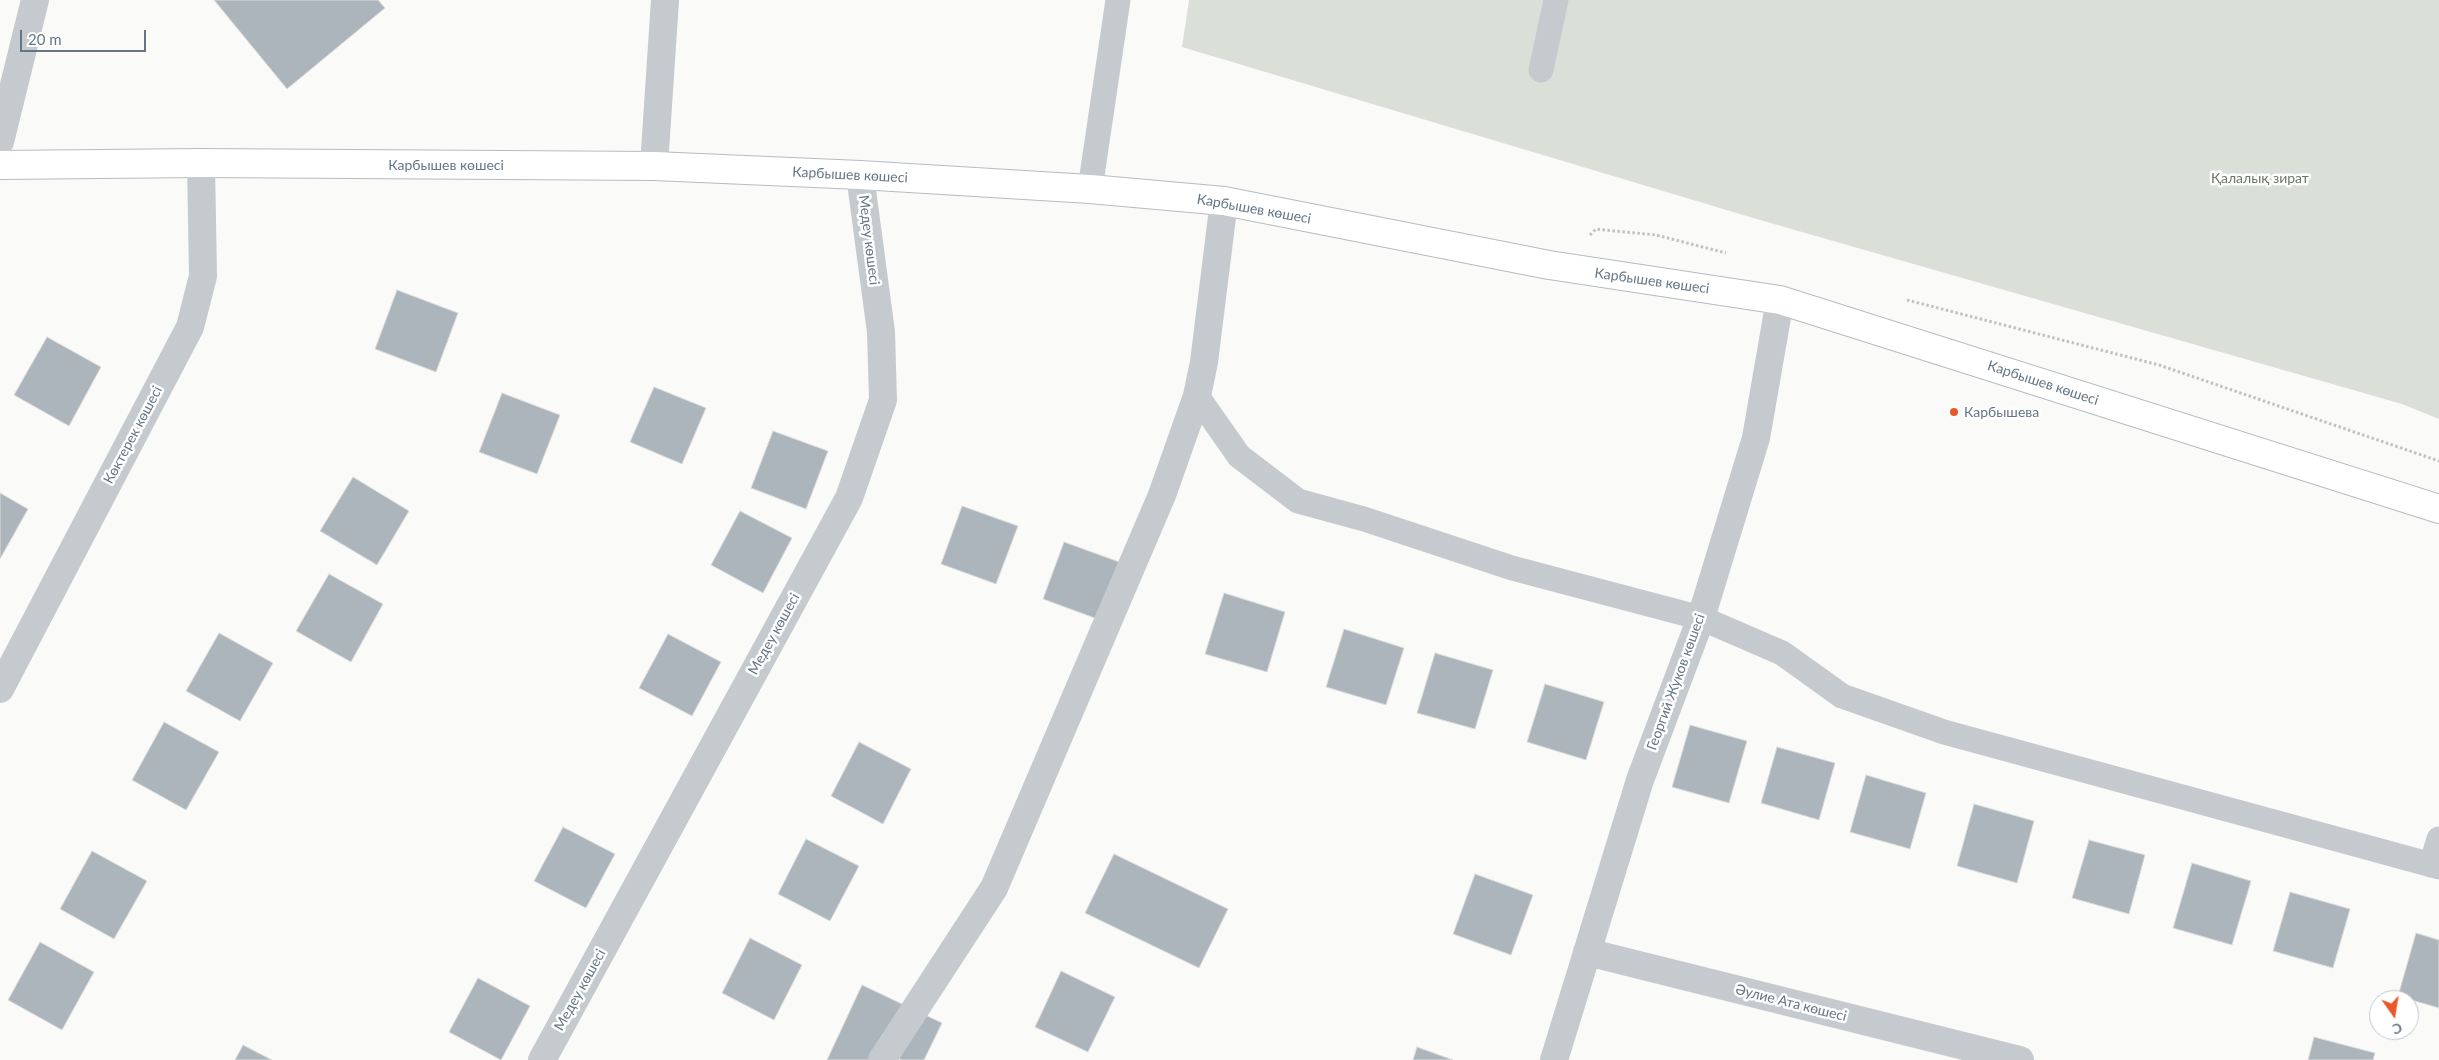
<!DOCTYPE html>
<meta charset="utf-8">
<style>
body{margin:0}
#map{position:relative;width:2439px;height:1060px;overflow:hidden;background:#fafaf8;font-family:Lato,sans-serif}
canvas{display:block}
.north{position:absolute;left:2369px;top:990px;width:50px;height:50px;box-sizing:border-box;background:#fff;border:1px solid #c1c8ce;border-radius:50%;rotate:167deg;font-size:14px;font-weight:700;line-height:20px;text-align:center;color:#647684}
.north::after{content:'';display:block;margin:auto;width:18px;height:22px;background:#ea5728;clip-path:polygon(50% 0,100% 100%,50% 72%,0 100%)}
.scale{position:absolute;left:20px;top:30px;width:126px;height:22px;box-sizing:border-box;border:2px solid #647684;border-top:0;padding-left:6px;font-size:15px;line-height:18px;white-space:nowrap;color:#647684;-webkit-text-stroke:4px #fff;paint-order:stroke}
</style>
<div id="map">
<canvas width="2439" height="1060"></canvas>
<div class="north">С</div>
<div class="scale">20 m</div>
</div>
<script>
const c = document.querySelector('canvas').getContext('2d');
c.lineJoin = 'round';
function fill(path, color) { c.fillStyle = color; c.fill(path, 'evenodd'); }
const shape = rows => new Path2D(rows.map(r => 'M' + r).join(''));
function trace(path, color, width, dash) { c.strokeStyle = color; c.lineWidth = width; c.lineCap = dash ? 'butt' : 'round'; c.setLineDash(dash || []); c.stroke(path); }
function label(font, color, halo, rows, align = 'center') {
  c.font = font + ' Lato,sans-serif'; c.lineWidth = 5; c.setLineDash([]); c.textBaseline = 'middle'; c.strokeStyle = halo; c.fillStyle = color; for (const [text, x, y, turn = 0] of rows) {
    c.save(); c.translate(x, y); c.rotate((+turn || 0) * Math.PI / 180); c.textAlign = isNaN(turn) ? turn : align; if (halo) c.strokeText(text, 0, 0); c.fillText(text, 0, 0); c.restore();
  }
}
fill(shape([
 [1189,0,2439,0,2439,419,2402,404,1760,220,1182,47]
]), '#dae0d7');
const building = shape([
 [214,0,378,0,385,8,287,89,214,0],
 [397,290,458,313,436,372,375,349,397,290],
 [47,337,101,367,69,426,14,395,47,337],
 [654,387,706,408,682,464,630,442,654,387],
 [502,393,560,415,537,474,479,452,502,393],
 [773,431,828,451,806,509,751,488,773,431],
 [353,477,409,511,377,565,320,531,353,477],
 [0,493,28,509,0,559,0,493],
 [962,506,1018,526,996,584,941,564,962,506],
 [740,511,792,538,763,593,711,565,740,511],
 [1064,542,1122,563,1100,620,1043,599,1064,542],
 [329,574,383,604,351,662,296,631,329,574],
 [1224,593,1285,612,1267,672,1205,654,1224,593],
 [1344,629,1404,648,1386,705,1326,687,1344,629],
 [219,633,273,663,240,721,186,691,219,633],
 [668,634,721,662,692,716,639,688,668,634],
 [1435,653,1493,670,1475,729,1417,713,1435,653],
 [1545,684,1604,702,1586,760,1527,742,1545,684],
 [164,722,219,752,186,810,132,780,164,722],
 [1690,725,1747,741,1729,803,1672,787,1690,725],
 [859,742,911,769,883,824,831,796,859,742],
 [1777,747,1835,763,1819,820,1761,803,1777,747],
 [1866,775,1926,793,1910,849,1850,832,1866,775],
 [1974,804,2034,821,2017,883,1957,866,1974,804],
 [563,827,615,854,586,908,534,881,563,827],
 [806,839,859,866,830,921,778,894,806,839],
 [2089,840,2145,855,2129,914,2072,898,2089,840],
 [92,851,147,881,114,939,60,909,92,851],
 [1114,854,1228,909,1199,968,1085,913,1114,854],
 [2192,863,2251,881,2232,945,2173,928,2192,863],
 [1475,874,1533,895,1511,955,1453,934,1475,874],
 [2290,892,2350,909,2333,968,2273,951,2290,892],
 [2416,933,2439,940,2439,1008,2398,996,2416,933],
 [750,938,802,965,774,1020,722,993,750,938],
 [40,942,94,972,62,1030,8,1000,40,942],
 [1061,971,1115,997,1088,1052,1035,1027,1061,971],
 [478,978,530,1006,501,1060,449,1032,478,978],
 [862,985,942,1023,924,1060,902,1060,888,1054,885,1060,827,1060,862,985],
 [2314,1037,2375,1053,2373,1060,2308,1060,2314,1037],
 [243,1045,272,1060,235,1060,243,1045],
 [1417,1047,1453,1060,1413,1060,1417,1047]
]);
fill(building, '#acb5bb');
trace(building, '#dcdcda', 1);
const secondary = shape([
 [0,165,201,163,654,166,860,175,1090,189,1224,201,1549,265,1780,300,2439,509]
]);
trace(secondary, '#b5bcc1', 30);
trace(shape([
 [1590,235,1596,229,1656,235,1726,253],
 [1907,300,2159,365,2439,461]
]), '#bfc2c5', 3, [2.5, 2.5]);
trace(shape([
 [1541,70,1556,0],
 [1090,189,1118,0],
 [1197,396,1239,456,1298,501,1364,519,1512,568,1701,618,1782,653,1842,696,1944,732,2439,867],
 [2431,865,2439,839]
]), '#c5cace', 25);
trace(shape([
 [0,142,35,0],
 [654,166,665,0],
 [0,689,190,327,203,276,201,163],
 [1587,952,2020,1060],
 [542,1060,849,498,883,400,881,332,860,175],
 [882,1060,994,888,1162,495,1197,396,1204,362,1224,201],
 [1554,1060,1640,780,1701,618,1756,438,1780,300]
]), '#c5cace', 28);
trace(secondary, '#fff', 28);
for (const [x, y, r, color] of [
 [1954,412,5,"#ea5728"]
]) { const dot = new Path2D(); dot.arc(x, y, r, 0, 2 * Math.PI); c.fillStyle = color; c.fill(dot); trace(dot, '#fff', 2); }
label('14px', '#647684', '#fff', [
 ["Карбышев көшесі",446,165],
 ["Карбышев көшесі",850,175,3],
 ["Карбышев көшесі",1254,209,10],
 ["Медеу көшесі",869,240,83],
 ["Карбышев көшесі",1652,281,8],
 ["Карбышев көшесі",2043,383,18],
 ["Көктерек көшесі",133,435,-62],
 ["Медеу көшесі",774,634,-61],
 ["Георгий Жуков көшесі",1676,682,-70],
 ["Медеу көшесі",580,990,-61],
 ["Әулие Ата көшесі",1791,1003,14]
]);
label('14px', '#677b63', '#fff', [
 ["Қалалық зират",2260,178]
]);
label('14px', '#647684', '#fff', [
 ["Карбышева",1964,412]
], 'left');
</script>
